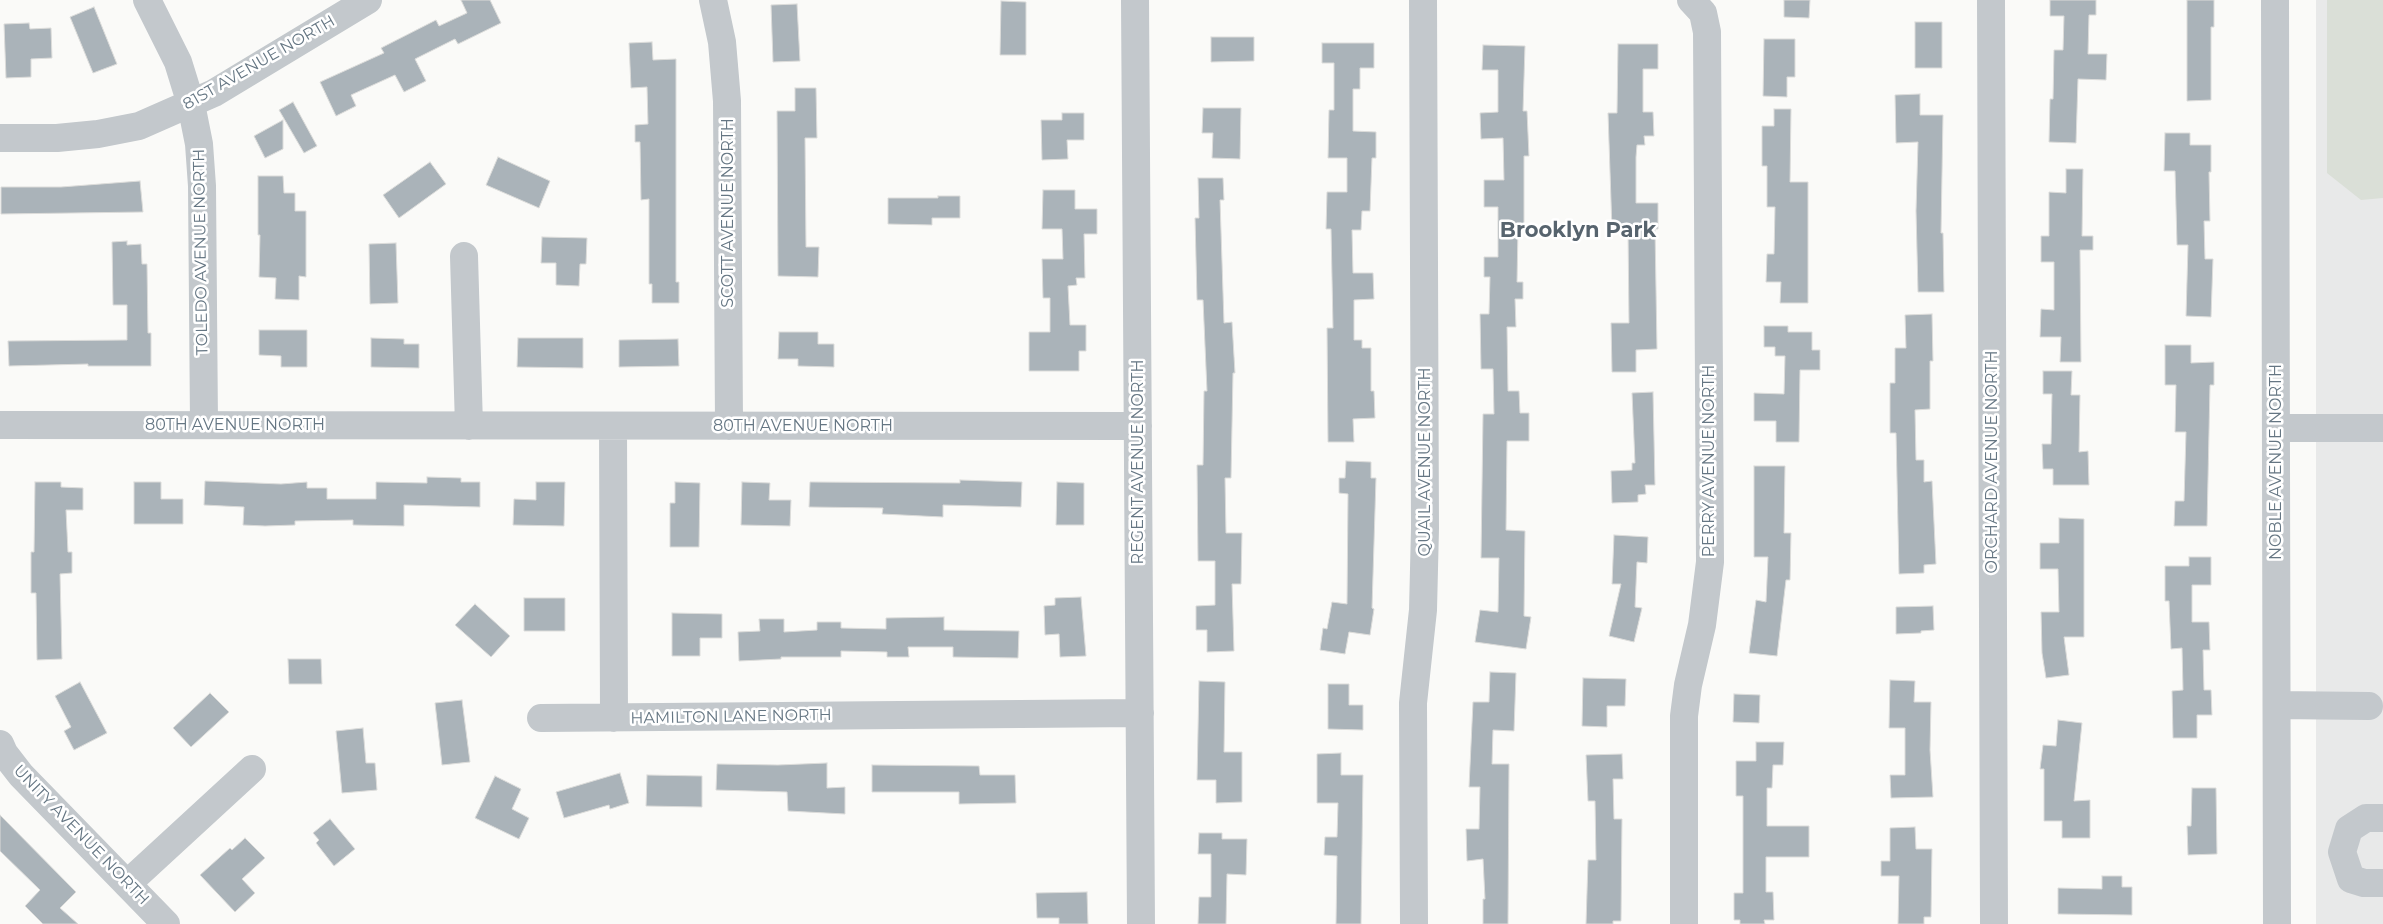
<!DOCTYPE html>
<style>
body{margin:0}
canvas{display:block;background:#fafaf8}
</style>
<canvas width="2383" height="924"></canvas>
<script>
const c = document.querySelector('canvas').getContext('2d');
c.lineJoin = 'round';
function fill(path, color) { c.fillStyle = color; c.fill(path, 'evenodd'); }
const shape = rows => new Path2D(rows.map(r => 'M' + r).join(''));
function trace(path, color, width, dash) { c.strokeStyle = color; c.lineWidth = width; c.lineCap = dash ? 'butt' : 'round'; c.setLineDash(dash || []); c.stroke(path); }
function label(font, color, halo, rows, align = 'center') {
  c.font = font + ' Montserrat,sans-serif'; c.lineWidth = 5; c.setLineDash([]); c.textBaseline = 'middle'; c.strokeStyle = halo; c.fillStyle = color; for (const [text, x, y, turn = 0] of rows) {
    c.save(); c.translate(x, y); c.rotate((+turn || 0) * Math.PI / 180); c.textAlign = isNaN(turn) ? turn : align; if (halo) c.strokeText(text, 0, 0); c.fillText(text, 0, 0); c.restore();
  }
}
fill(shape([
 [2316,0,2383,0,2383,924,2316,924]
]), '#e8e9e9');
fill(shape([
 [2327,0,2383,0,2383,198,2361,200,2327,173]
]), '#dadfd7');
const building = shape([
 [461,0,490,0,501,23,458,44,455,39,415,59,426,81,404,92,395,75,351,95,356,106,336,116,320,82,384,53,381,48,436,20,439,26,467,13,461,0],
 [1784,0,1810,0,1809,18,1784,17,1784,0],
 [2050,0,2096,0,2096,15,2089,15,2088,54,2107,54,2106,80,2078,79,2076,143,2049,142,2050,99,2053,99,2054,50,2063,50,2064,16,2050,16,2050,0],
 [2187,0,2214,0,2214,27,2211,27,2211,100,2187,101,2187,0],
 [1001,1,1026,2,1026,55,1000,55,1001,1],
 [797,4,800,61,773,62,771,5,797,4],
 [94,7,117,64,93,73,70,17,94,7],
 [1915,22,1942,22,1942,68,1915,68,1915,22],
 [29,23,30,29,51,28,52,58,31,59,31,77,6,78,4,24,29,23],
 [1211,37,1254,37,1254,61,1211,62,1211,37],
 [1764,39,1795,39,1795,77,1787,77,1787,97,1763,96,1764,39],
 [652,42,653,60,676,59,676,282,679,282,679,303,652,303,652,284,649,284,649,199,641,200,640,142,635,142,635,125,648,124,647,87,631,88,629,43,652,42],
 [1322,43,1374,43,1374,68,1360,68,1360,89,1353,89,1353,131,1376,132,1376,158,1372,158,1370,211,1362,211,1361,230,1352,230,1353,273,1373,273,1374,299,1354,300,1354,340,1362,340,1362,348,1371,348,1371,391,1374,391,1375,418,1353,419,1354,442,1328,442,1327,328,1333,328,1331,229,1326,229,1327,192,1347,192,1347,158,1328,158,1329,110,1334,110,1334,63,1322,63,1322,43],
 [1618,44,1658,44,1658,69,1643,69,1643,112,1653,112,1654,136,1644,136,1645,145,1637,145,1636,157,1636,203,1658,203,1658,229,1655,229,1657,349,1636,350,1636,372,1612,372,1611,323,1629,323,1628,230,1612,230,1608,113,1617,113,1618,44],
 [1483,45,1525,46,1523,111,1527,111,1529,156,1524,156,1524,229,1518,229,1517,282,1523,282,1523,299,1515,299,1516,327,1507,327,1508,391,1519,391,1520,413,1529,413,1529,441,1507,441,1506,530,1525,531,1524,616,1531,617,1526,649,1475,642,1480,610,1498,612,1499,558,1481,558,1483,414,1494,414,1493,369,1481,369,1480,314,1489,314,1490,277,1484,277,1484,257,1498,257,1498,207,1484,207,1484,180,1504,180,1503,138,1481,139,1480,113,1498,112,1498,70,1482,70,1483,45],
 [795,88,816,88,817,138,805,138,806,247,819,247,818,277,778,276,777,111,795,111,795,88],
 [1920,94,1920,115,1943,115,1941,233,1943,233,1944,292,1918,292,1916,211,1918,142,1896,143,1895,95,1920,94],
 [293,102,317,146,304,153,279,110,293,102],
 [1203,108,1241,108,1240,159,1212,158,1213,133,1202,133,1203,108],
 [1774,109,1791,109,1790,182,1808,182,1808,303,1780,303,1781,282,1766,282,1767,254,1774,254,1775,207,1767,207,1767,166,1762,166,1762,126,1774,126,1774,109],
 [1062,113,1084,113,1084,140,1067,140,1068,159,1042,160,1041,120,1062,120,1062,113],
 [283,120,283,149,265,158,254,136,283,120],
 [2165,133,2190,133,2190,145,2211,145,2211,172,2209,172,2210,221,2204,221,2205,259,2213,259,2211,317,2186,316,2188,245,2177,245,2175,171,2164,171,2165,133],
 [498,157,550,181,539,208,486,185,498,157],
 [430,162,446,184,399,218,383,195,430,162],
 [2066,169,2083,169,2082,236,2093,236,2093,250,2080,250,2081,362,2060,362,2061,337,2040,337,2041,309,2054,310,2054,262,2041,262,2041,236,2049,236,2049,192,2066,193,2066,169],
 [258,176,283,176,284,193,295,193,295,211,306,211,306,277,299,276,299,300,275,299,276,278,259,277,260,235,258,235,258,176],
 [1198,178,1223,178,1224,200,1220,200,1224,323,1232,322,1235,373,1233,373,1231,478,1225,478,1226,533,1242,533,1241,584,1232,584,1234,651,1207,652,1207,630,1196,630,1196,606,1215,605,1215,561,1198,561,1197,465,1203,465,1204,391,1207,391,1203,300,1197,300,1195,218,1199,218,1198,178],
 [140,181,143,212,1,214,1,187,61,187,140,181],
 [1043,190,1075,190,1075,209,1097,209,1097,234,1084,234,1085,278,1076,278,1077,285,1068,286,1070,325,1086,325,1086,351,1079,351,1079,371,1029,371,1029,332,1050,332,1050,298,1043,298,1042,259,1063,259,1062,229,1042,229,1043,190],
 [938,196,960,196,960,218,932,218,932,225,888,224,888,198,938,198,938,196],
 [542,237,587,238,586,264,580,264,579,286,556,285,556,263,541,263,542,237],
 [127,241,127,245,141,244,142,264,147,264,148,333,151,333,151,366,88,366,88,364,9,366,8,341,127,340,127,305,113,305,112,242,127,241],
 [396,243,398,303,370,304,369,244,396,243],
 [1932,314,1933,361,1930,361,1930,409,1915,410,1916,460,1924,460,1924,482,1932,481,1936,564,1924,565,1924,573,1899,574,1896,433,1890,433,1890,383,1895,383,1895,348,1906,348,1905,315,1932,314],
 [1764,326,1788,326,1788,332,1812,332,1812,350,1820,350,1820,370,1800,370,1799,442,1776,442,1776,421,1754,421,1754,393,1784,394,1785,356,1775,356,1775,347,1764,347,1764,326],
 [259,330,307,330,307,367,281,367,281,356,259,355,259,330],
 [779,332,818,332,818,344,834,344,834,367,798,366,798,359,778,359,779,332],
 [371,338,404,339,404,344,419,344,419,368,371,367,371,338],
 [518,338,583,338,583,368,517,367,518,338],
 [678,339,679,366,619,367,619,340,678,339],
 [2165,345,2191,345,2191,363,2214,362,2214,385,2210,385,2207,526,2174,526,2175,501,2184,501,2186,432,2175,432,2176,385,2165,385,2165,345],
 [2043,371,2072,371,2071,395,2080,395,2079,452,2088,451,2089,485,2053,485,2053,469,2043,469,2042,444,2051,444,2052,394,2043,394,2043,371],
 [1653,392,1655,485,1645,485,1646,494,1638,495,1638,502,1612,503,1611,471,1632,470,1632,463,1635,463,1632,393,1653,392],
 [1346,461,1371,462,1371,478,1376,478,1372,608,1374,609,1370,635,1349,632,1345,654,1320,650,1323,628,1327,629,1332,602,1347,604,1348,494,1339,493,1339,478,1345,478,1346,461],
 [1754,466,1785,466,1784,533,1791,533,1790,580,1786,580,1777,656,1749,653,1756,600,1766,602,1768,557,1754,557,1754,466],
 [427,477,461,478,461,482,480,482,480,507,404,505,404,526,353,525,353,520,295,521,295,525,265,526,243,525,244,507,204,505,205,481,281,484,307,482,307,488,327,488,327,499,376,499,376,482,427,483,427,477],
 [960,480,1022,482,1021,507,943,505,943,517,882,514,883,508,809,507,810,482,960,483,960,480],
 [35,482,61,482,61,487,83,488,83,510,66,510,68,552,72,552,72,573,60,574,62,659,37,660,36,593,31,593,31,552,34,552,35,482],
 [134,482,161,482,161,499,183,499,183,524,134,524,134,482],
 [536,482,565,482,564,526,513,525,514,499,536,500,536,482],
 [675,482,700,483,699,547,670,547,670,503,675,503,675,482],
 [742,482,770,483,769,500,791,500,790,526,741,525,742,482],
 [1057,482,1084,483,1084,525,1056,525,1057,482],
 [2059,518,2084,519,2084,637,2064,637,2069,675,2046,678,2042,653,2041,612,2059,612,2058,569,2040,569,2040,543,2059,543,2059,518],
 [1614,535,1648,537,1647,563,1637,562,1635,607,1642,608,1634,642,1609,636,1621,584,1612,584,1614,535],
 [2189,557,2211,557,2211,585,2192,585,2192,622,2209,622,2210,650,2203,650,2204,690,2211,690,2212,715,2197,715,2197,738,2173,738,2172,691,2183,690,2182,648,2171,649,2169,601,2165,601,2165,566,2189,566,2189,557],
 [1081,597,1086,656,1060,657,1059,634,1045,635,1044,606,1055,605,1055,598,1081,597],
 [524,598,565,598,565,631,524,631,524,598],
 [475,604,510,636,491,657,455,625,475,604],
 [1933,606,1934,630,1921,631,1921,633,1896,634,1896,607,1933,606],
 [672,613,722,614,722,638,700,638,700,656,672,656,672,613],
 [944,617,944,630,1019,631,1018,658,953,657,953,647,908,647,909,657,887,657,887,652,841,651,841,657,781,657,781,659,739,661,738,632,760,631,759,619,784,619,784,632,817,630,817,622,841,622,841,628,886,629,886,618,944,617],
 [288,659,321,659,322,684,289,684,288,659],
 [1490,672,1516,673,1514,731,1493,730,1492,764,1509,764,1508,924,1483,924,1483,899,1485,899,1483,859,1467,861,1466,829,1479,829,1480,787,1469,787,1473,702,1489,702,1490,672],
 [1583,678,1626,679,1625,706,1607,706,1607,727,1582,726,1583,678],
 [1890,680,1915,681,1914,702,1931,702,1930,750,1933,797,1891,798,1890,775,1905,775,1905,728,1889,728,1890,680],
 [1199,681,1225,682,1224,752,1242,752,1242,802,1216,803,1216,780,1197,780,1199,681],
 [80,682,107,733,74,750,64,731,71,727,55,696,80,682],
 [1328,684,1349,684,1349,705,1363,705,1363,730,1328,729,1328,684],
 [210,693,229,712,191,747,173,728,210,693],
 [1734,694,1760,695,1759,723,1733,722,1734,694],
 [462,700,470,762,442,765,435,703,462,700],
 [2058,720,2082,723,2074,801,2090,800,2090,838,2062,838,2062,821,2044,821,2044,769,2040,769,2043,745,2056,746,2058,720],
 [363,728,366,763,375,763,377,790,342,793,336,731,363,728],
 [1756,742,1784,742,1783,765,1773,765,1772,788,1767,788,1767,826,1809,826,1809,857,1766,857,1766,892,1773,892,1774,920,1764,920,1765,924,1740,924,1740,920,1734,920,1734,893,1743,893,1743,796,1736,796,1736,761,1756,761,1756,742],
 [1341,753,1341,775,1363,775,1361,924,1336,924,1337,856,1324,855,1325,837,1337,837,1338,803,1317,803,1317,754,1341,753],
 [1622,754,1623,779,1613,779,1614,819,1622,819,1621,921,1613,921,1613,924,1586,924,1588,860,1596,860,1595,801,1588,801,1586,755,1622,754],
 [827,763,827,788,845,787,845,814,788,811,787,792,716,790,717,764,778,765,827,763],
 [872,765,979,766,980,775,1015,775,1016,803,959,804,959,792,872,792,872,765],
 [620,773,629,803,610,809,609,805,564,818,556,792,620,773],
 [647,775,702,776,702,807,646,806,647,775],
 [495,776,521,789,512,809,529,818,519,839,475,818,495,776],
 [2192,788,2216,788,2217,854,2188,855,2187,826,2191,826,2192,788],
 [0,815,76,892,60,908,78,924,43,924,25,906,40,890,0,851,0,815],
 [330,819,355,849,334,866,316,843,319,840,313,833,330,819],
 [1915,827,1916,849,1932,849,1931,917,1924,917,1924,924,1898,924,1899,876,1881,876,1881,861,1890,861,1890,828,1915,827],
 [1199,833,1222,833,1222,839,1247,839,1246,875,1227,874,1226,924,1198,924,1199,897,1211,897,1211,854,1198,854,1199,833],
 [245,838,265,858,242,879,255,893,235,912,200,875,230,848,232,850,245,838],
 [2102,876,2122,876,2122,887,2132,887,2132,915,2058,914,2058,888,2102,889,2102,876],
 [1087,892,1088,924,1059,924,1059,918,1037,918,1036,893,1087,892]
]);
fill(building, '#aab3b9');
trace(building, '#dcdcda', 1);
trace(shape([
 [147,0,178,62,191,104,199,144,202,186,204,425],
 [713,0,722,42,727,101,729,426],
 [1135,0,1141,924],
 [1991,0,1994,924],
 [2275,0,2277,924],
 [0,138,57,138,98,134,139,126,214,93,368,0],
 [464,256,469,426],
 [0,425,1138,426],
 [613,426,614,718],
 [2276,428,2383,428],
 [2277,705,2369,706],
 [541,718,1140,713],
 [0,744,4,753,21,775,166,924],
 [2383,818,2366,818,2349,829,2342,852,2351,879,2364,883,2383,883],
 [127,884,252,769],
 [1414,924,1413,703,1423,610,1425,528,1423,0],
 [1684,924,1684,716,1688,685,1702,625,1710,562,1707,32,1703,13,1691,0]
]), '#c3c8cc', 28);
label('16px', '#657683', '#fff', [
 ["81ST AVENUE NORTH",259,63,-30],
 ["SCOTT AVENUE NORTH",728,213,-90],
 ["TOLEDO AVENUE NORTH",201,252,-91],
 ["80TH AVENUE NORTH",235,425],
 ["80TH AVENUE NORTH",803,426],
 ["PERRY AVENUE NORTH",1709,461,-90],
 ["REGENT AVENUE NORTH",1138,462,-90],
 ["QUAIL AVENUE NORTH",1425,462,-90],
 ["ORCHARD AVENUE NORTH",1992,462,-90],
 ["NOBLE AVENUE NORTH",2276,462,-90],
 ["HAMILTON LANE NORTH",731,717,-1],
 ["UNITY AVENUE NORTH",81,835,46]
]);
label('bold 21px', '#57646e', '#fff', [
 ["Brooklyn Park",1578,231]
]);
</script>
